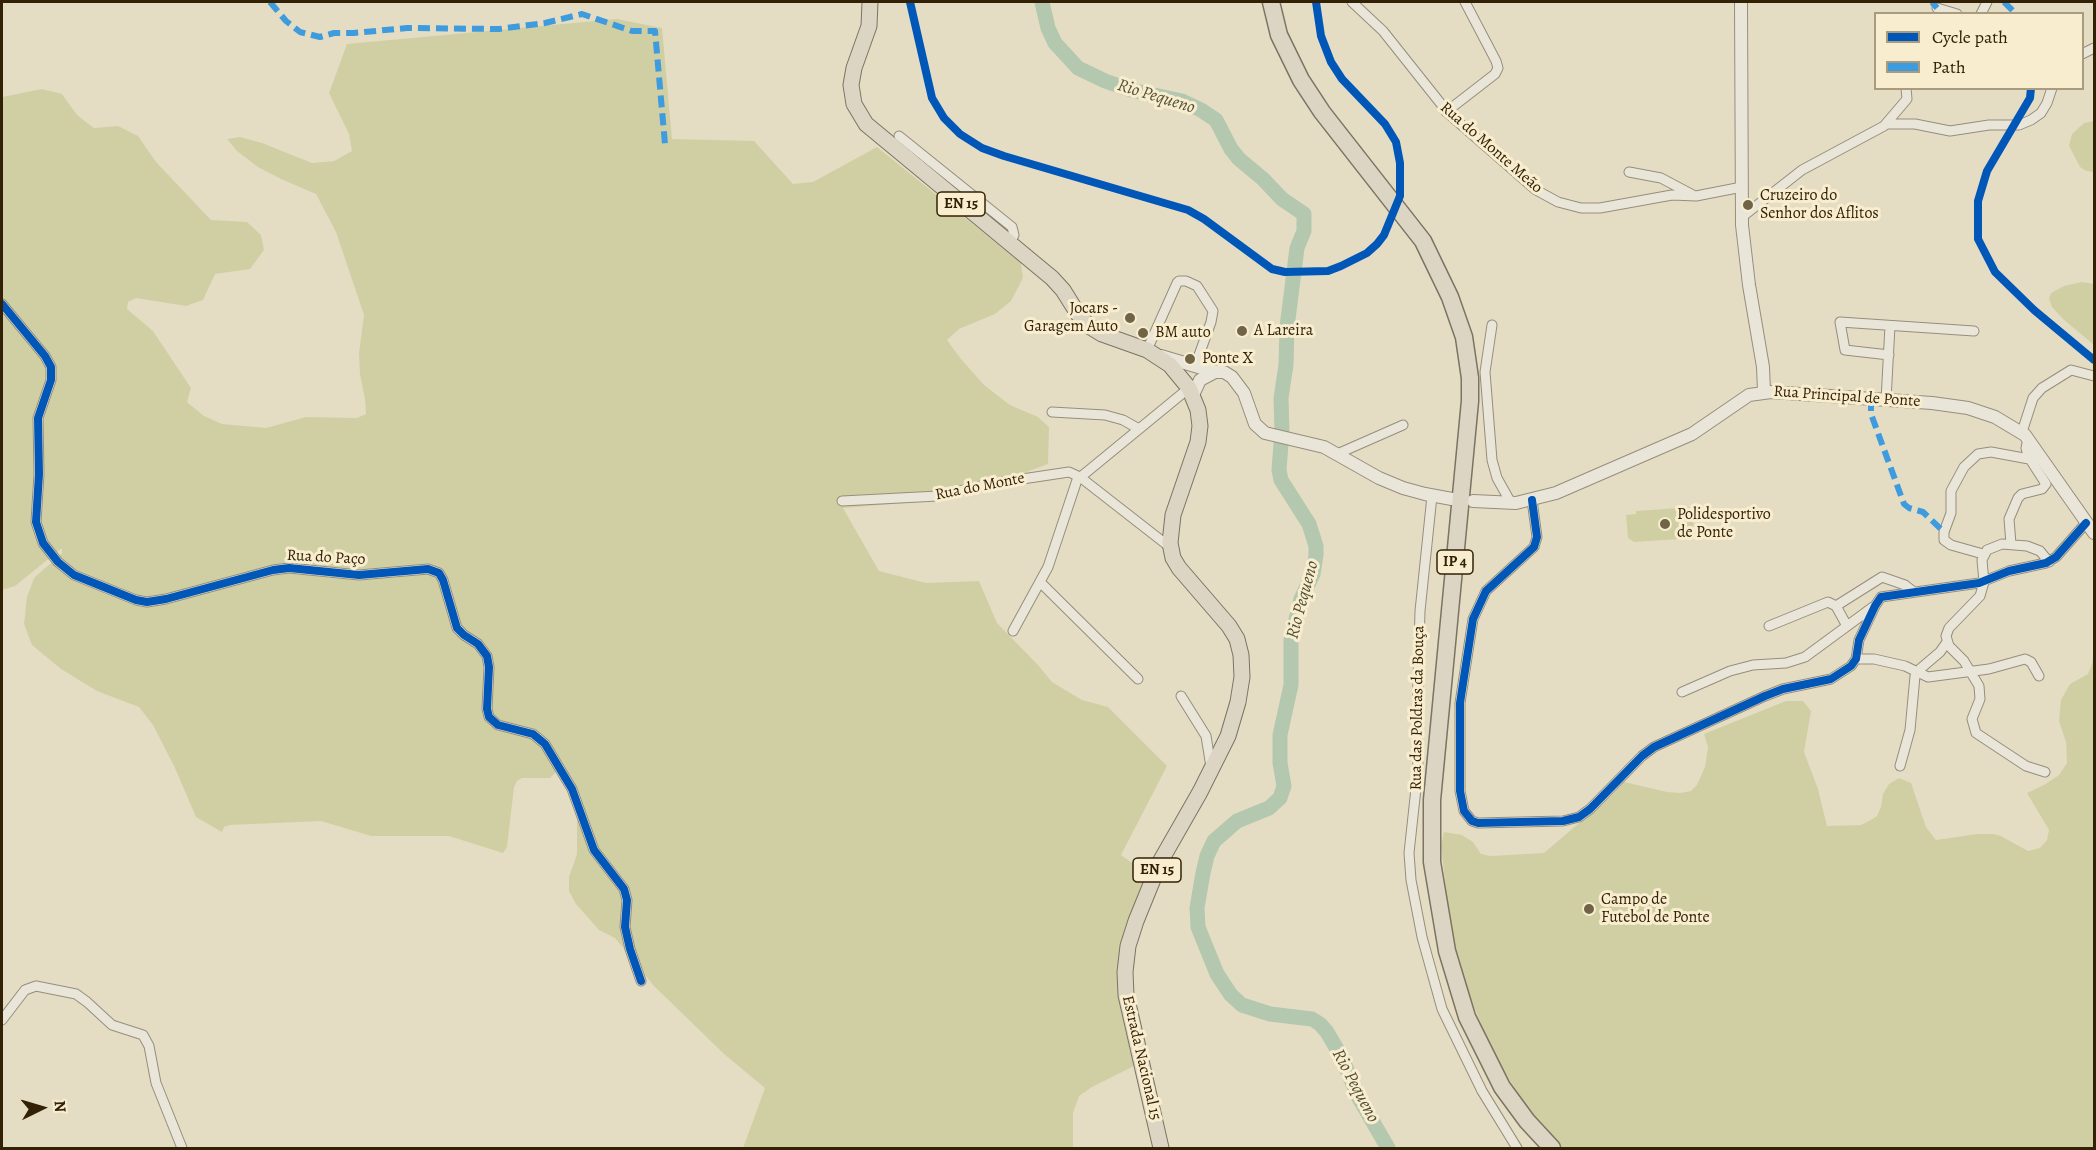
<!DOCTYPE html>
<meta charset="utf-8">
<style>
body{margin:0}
#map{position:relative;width:2096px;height:1150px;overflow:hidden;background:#e5ddc3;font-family:Alegreya,serif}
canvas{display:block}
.frame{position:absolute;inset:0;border:3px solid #332106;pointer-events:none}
.legend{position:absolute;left:1874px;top:12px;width:210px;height:78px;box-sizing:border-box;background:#f8edce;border:2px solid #a99b7e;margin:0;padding:8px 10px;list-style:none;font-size:18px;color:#332106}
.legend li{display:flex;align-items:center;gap:12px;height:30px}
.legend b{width:30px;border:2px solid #a99b7e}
.north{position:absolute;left:12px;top:1078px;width:60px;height:60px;-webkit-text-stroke:4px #f8edce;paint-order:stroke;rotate:85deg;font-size:16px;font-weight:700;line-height:24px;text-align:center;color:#332106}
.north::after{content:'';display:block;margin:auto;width:21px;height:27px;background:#332106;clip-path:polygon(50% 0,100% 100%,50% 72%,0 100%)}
</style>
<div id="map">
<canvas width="2096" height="1150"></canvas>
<div class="frame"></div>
<ul class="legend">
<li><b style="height:8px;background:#0057b8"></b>Cycle path</li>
<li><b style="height:8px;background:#3e9bdd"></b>Path</li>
</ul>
<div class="north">N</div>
</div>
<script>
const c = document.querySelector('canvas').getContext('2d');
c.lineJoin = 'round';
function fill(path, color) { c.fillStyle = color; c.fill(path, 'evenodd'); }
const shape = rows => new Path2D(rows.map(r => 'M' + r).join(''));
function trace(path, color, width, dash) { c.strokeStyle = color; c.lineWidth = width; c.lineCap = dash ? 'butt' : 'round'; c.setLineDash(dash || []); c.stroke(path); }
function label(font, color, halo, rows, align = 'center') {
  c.font = font + ' Alegreya,serif'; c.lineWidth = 6; c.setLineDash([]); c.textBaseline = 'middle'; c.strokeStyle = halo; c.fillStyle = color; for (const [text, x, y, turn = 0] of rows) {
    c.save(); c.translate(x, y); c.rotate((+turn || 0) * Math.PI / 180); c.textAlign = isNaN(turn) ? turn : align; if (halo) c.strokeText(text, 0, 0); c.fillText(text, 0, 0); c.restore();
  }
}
fill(shape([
 [617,19,662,28,672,139,754,141,793,184,813,182,877,147,1021,263,1023,278,1011,301,995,314,959,329,947,340,961,359,984,385,1010,405,1038,417,1049,427,1048,464,955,499,843,508,879,571,926,583,979,581,997,623,1038,665,1052,682,1082,700,1108,707,1167,766,1121,855,1149,875,1121,948,1118,962,1118,979,1136,1065,1092,1087,1079,1096,1073,1113,1073,1148,743,1148,765,1088,724,1054,654,986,615,938,599,930,576,904,569,891,569,877,577,854,577,813,571,792,557,771,550,778,522,778,517,781,514,787,507,847,503,853,449,836,371,836,321,821,230,825,224,827,222,832,196,817,175,768,153,725,139,707,97,691,61,669,32,645,24,624,27,597,34,578,62,553,62,548,15,586,2,590,2,97,42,89,62,94,77,115,94,128,118,126,138,136,156,162,211,220,247,222,261,235,264,250,250,269,215,274,203,300,186,306,136,298,128,302,127,309,153,331,191,388,187,402,204,416,222,424,266,428,306,417,357,418,366,414,365,399,360,374,359,353,364,315,336,232,316,194,281,179,258,167,237,151,227,139,240,137,262,143,312,163,334,161,352,151,349,134,329,93,347,44],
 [2094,121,2094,172,2086,171,2080,167,2069,146,2072,134,2084,123],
 [2082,282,2094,284,2094,345,2063,319,2052,307,2049,299,2051,293,2064,286],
 [1692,507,1695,538,1634,542,1628,538,1626,515,1636,514,1636,511],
 [2094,650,2094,1148,1561,1148,1539,1127,1492,1052,1461,974,1454,945,1448,908,1441,845,1444,832,1462,835,1473,842,1481,854,1490,856,1544,853,1613,794,1624,782,1667,792,1680,793,1691,791,1697,785,1705,767,1708,747,1704,734,1786,701,1803,701,1811,711,1804,752,1818,789,1827,826,1861,825,1869,821,1877,816,1881,807,1883,794,1889,784,1899,778,1911,783,1926,827,1936,840,1977,834,1993,834,2001,836,2028,851,2040,848,2047,840,2049,830,2027,793,2044,785,2059,775,2067,763,2066,742,2059,721,2061,700,2070,684,2088,674,2092,664]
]), '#d0cfa4');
trace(shape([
 [1042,2,1048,28,1055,43,1078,68,1105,81,1131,90,1182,101,1201,110,1216,120,1231,149,1239,159,1263,179,1282,199,1304,214,1304,231,1297,248,1287,327,1286,365,1281,398,1282,431,1279,470,1281,480,1309,524,1316,546,1316,555,1313,574,1301,599,1291,640,1291,685,1280,735,1280,763,1284,786,1280,798,1269,808,1237,821,1214,841,1207,856,1203,873,1197,908,1198,927,1217,974,1231,995,1242,1005,1270,1014,1312,1019,1320,1024,1327,1032,1341,1056,1359,1098,1388,1148]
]), '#b3c8af', 15);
const minor = shape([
 [1352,2,1383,31,1449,114,1536,190,1558,202,1581,208,1600,208,1672,195,1696,196,1742,187],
 [1937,8,1957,14],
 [1981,14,1987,2],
 [2082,54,2094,48],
 [1446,112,1495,74,1498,68,1496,61,1465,2],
 [1886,124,1915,124,1950,131,1989,125,2019,125,2031,120,2041,113,2047,103,2052,88],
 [899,136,1012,227,1014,235,1009,243],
 [1629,172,1661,178,1693,195],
 [1742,217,1802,170,1884,126,1907,99,1906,88],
 [2,304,45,356,51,367,51,380,38,418,39,474,36,522,43,543,58,562,74,575,136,600,147,602,166,599,273,570,289,568,359,575,428,569,439,573,443,580,457,628,464,635,478,644,487,656,489,667,487,709,489,717,498,725,533,734,545,744,572,789,594,850,624,889,627,900,625,927,630,949,641,981],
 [1492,325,1485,372,1492,460,1497,478,1511,503],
 [1147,350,1177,283,1179,281,1186,281,1197,286,1213,311,1211,322,1195,366],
 [1889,355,1845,350,1840,322,1974,331],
 [1886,400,1890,326],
 [1052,412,1105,415,1123,420,1139,429],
 [2022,432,2033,398,2042,388,2071,370,2094,376],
 [1337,454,1403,425],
 [1432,496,1420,611,1417,717,1418,770,1409,853,1411,880,1422,937,1442,1009,1482,1091,1517,1148],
 [1532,500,1537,537,1534,547,1486,591,1473,619,1460,703,1460,791,1464,811,1472,821,1478,823,1563,821,1579,817,1590,809,1642,756,1654,747,1765,696,1783,689,1831,679,1851,666,1856,659,1859,640,1875,606,1881,597,1979,583,2009,571,2046,563,2056,557,2086,523],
 [842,501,938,496,989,484,1069,472,1080,477,1171,548],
 [2011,544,2009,519,2018,498,2022,494,2042,489,2046,484,2028,456,2026,448,2028,439],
 [1983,554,1951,545,1944,540,1944,532,1951,513,1951,491,1964,467,1978,454,1991,452,2029,459],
 [1040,582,1138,679],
 [1836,606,1882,577,1905,585,1914,592],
 [1769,626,1828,602,1836,606,1847,626],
 [1013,631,1048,567,1077,480,1189,388],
 [1856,659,1874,659,1905,666,1928,677,1989,669,2025,659,2031,662,2039,676],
 [1682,692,1730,671,1753,665,1786,663,1805,657,1873,607],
 [1181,696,1206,736,1211,767],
 [1900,766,1910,730,1915,676,1920,669,1940,652,1947,642],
 [2045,772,2026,766,1976,733,1972,719,1980,699,1979,686,1964,661,1949,646,1946,636,1949,628,1980,596,1984,582,1982,560,1987,550,2002,544,2027,546,2040,551,2049,562],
 [2,1020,25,990,36,986,76,994,87,1002,112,1025,143,1035,149,1046,156,1083,182,1148]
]);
const tertiary = shape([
 [1741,2,1742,225,1749,285,1763,367,1764,392],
 [1161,356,1215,372,1224,372,1232,377,1244,393,1255,424,1265,433,1324,447,1379,478,1403,488,1425,494,1452,499],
 [1193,395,1200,380,1215,372],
 [1473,501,1516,503,1556,493,1692,434,1749,395,1771,392,1932,403,1968,408,1995,417,2025,435,2094,533]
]);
const primary = shape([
 [870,2,869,26,854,68,851,85,854,104,866,124,1052,278,1063,290,1078,314,1089,326,1102,334,1147,350,1170,365,1189,388,1198,410,1200,426,1198,442,1173,515,1170,543,1173,558,1179,568,1229,626,1237,639,1241,655,1242,677,1238,702,1228,736,1200,792,1160,862,1136,921,1128,946,1125,972,1126,995,1161,1148]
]);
const trunk = shape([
 [1271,2,1279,35,1301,80,1322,112,1423,241,1450,297,1464,337,1470,378,1470,401,1432,800,1432,862,1447,951,1467,1017,1502,1087,1527,1121,1552,1148]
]);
trace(minor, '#958e7c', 11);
trace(tertiary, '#958e7c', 14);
trace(primary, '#7b7463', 17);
trace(trunk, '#7b7463', 19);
trace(minor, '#e9e5d8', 9);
trace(tertiary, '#e9e5d8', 12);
trace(primary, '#dcd5c3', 15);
trace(trunk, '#dcd5c3', 16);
trace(shape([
 [270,2,286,21,300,32,320,37,334,33,354,33,407,28,499,29,545,23,582,14,632,31,655,31,665,144],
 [1932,2,1937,8],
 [2004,2,2016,14],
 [1871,399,1871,414,1904,504,1909,508,1923,512,1944,532]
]), '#3e9bdd', 6, [12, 6]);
trace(shape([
 [910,2,932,98,944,118,960,134,982,148,1004,156,1188,210,1204,219,1272,269,1285,272,1328,271,1341,266,1367,253,1377,244,1384,235,1400,196,1400,163,1396,142,1385,124,1342,79,1331,62,1321,36,1316,2],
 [2031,88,2030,98,1987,171,1978,201,1978,239,1995,272,2034,310,2094,360],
 [2,304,45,356,51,367,51,380,38,418,39,474,36,522,43,543,58,562,74,575,136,600,147,602,166,599,273,570,289,568,359,575,428,569,439,573,443,580,457,628,464,635,478,644,487,656,489,667,487,709,489,717,498,725,533,734,545,744,572,789,594,850,624,889,627,900,625,927,630,949,641,981],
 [1532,500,1537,537,1534,547,1486,591,1473,619,1460,703,1460,791,1464,811,1472,821,1478,823,1563,821,1579,817,1590,809,1642,756,1654,747,1765,696,1783,689,1831,679,1851,666,1856,659,1859,640,1875,606,1881,597,1979,583,2009,571,2046,563,2056,557,2086,523]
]), '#0057b8', 8);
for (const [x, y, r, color] of [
 [1748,205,6,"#716348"],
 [1130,318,6,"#716348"],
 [1242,331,6,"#716348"],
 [1143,333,6,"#716348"],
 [1190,359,6,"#716348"],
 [1665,524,6,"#716348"],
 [1589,909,6,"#716348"]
]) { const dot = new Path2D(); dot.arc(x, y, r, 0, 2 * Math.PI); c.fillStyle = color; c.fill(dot); trace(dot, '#f8edce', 2); }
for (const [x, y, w] of [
 [961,204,48],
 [1455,562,36],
 [1157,870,48]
]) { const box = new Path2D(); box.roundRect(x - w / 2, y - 12, w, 24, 4.5); c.fillStyle = '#f8edce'; c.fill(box); trace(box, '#332106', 1.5); }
label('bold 15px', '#332106', null, [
 ["EN 15",961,204],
 ["IP 4",1455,562],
 ["EN 15",1157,870]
]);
label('16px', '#332106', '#f8edce', [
 ["Rua do Monte Meão",1491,148,41],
 ["Rua Principal de Ponte",1847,397,4],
 ["Rua do Monte",980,487,-11],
 ["Rua do Paço",326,558,3],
 ["Rua das Poldras da Bouça",1418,708,-89],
 ["Estrada Nacional 15",1141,1058,77]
]);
label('16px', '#332106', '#f8edce', [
 ["Cruzeiro do",1760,196],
 ["Senhor dos Aflitos",1760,214],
 ["Jocars -",1118,309,"right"],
 ["Garagem Auto",1118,327,"right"],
 ["A Lareira",1254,331],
 ["BM auto",1155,333],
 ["Ponte X",1202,359],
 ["Polidesportivo",1677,515],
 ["de Ponte",1677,533],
 ["Campo de",1601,900],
 ["Futebol de Ponte",1601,918]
], 'left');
label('italic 18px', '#535036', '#f8edce', [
 ["Rio Pequeno",1156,97,17],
 ["Rio Pequeno",1303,600,-75],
 ["Rio Pequeno",1355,1086,62]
]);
</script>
